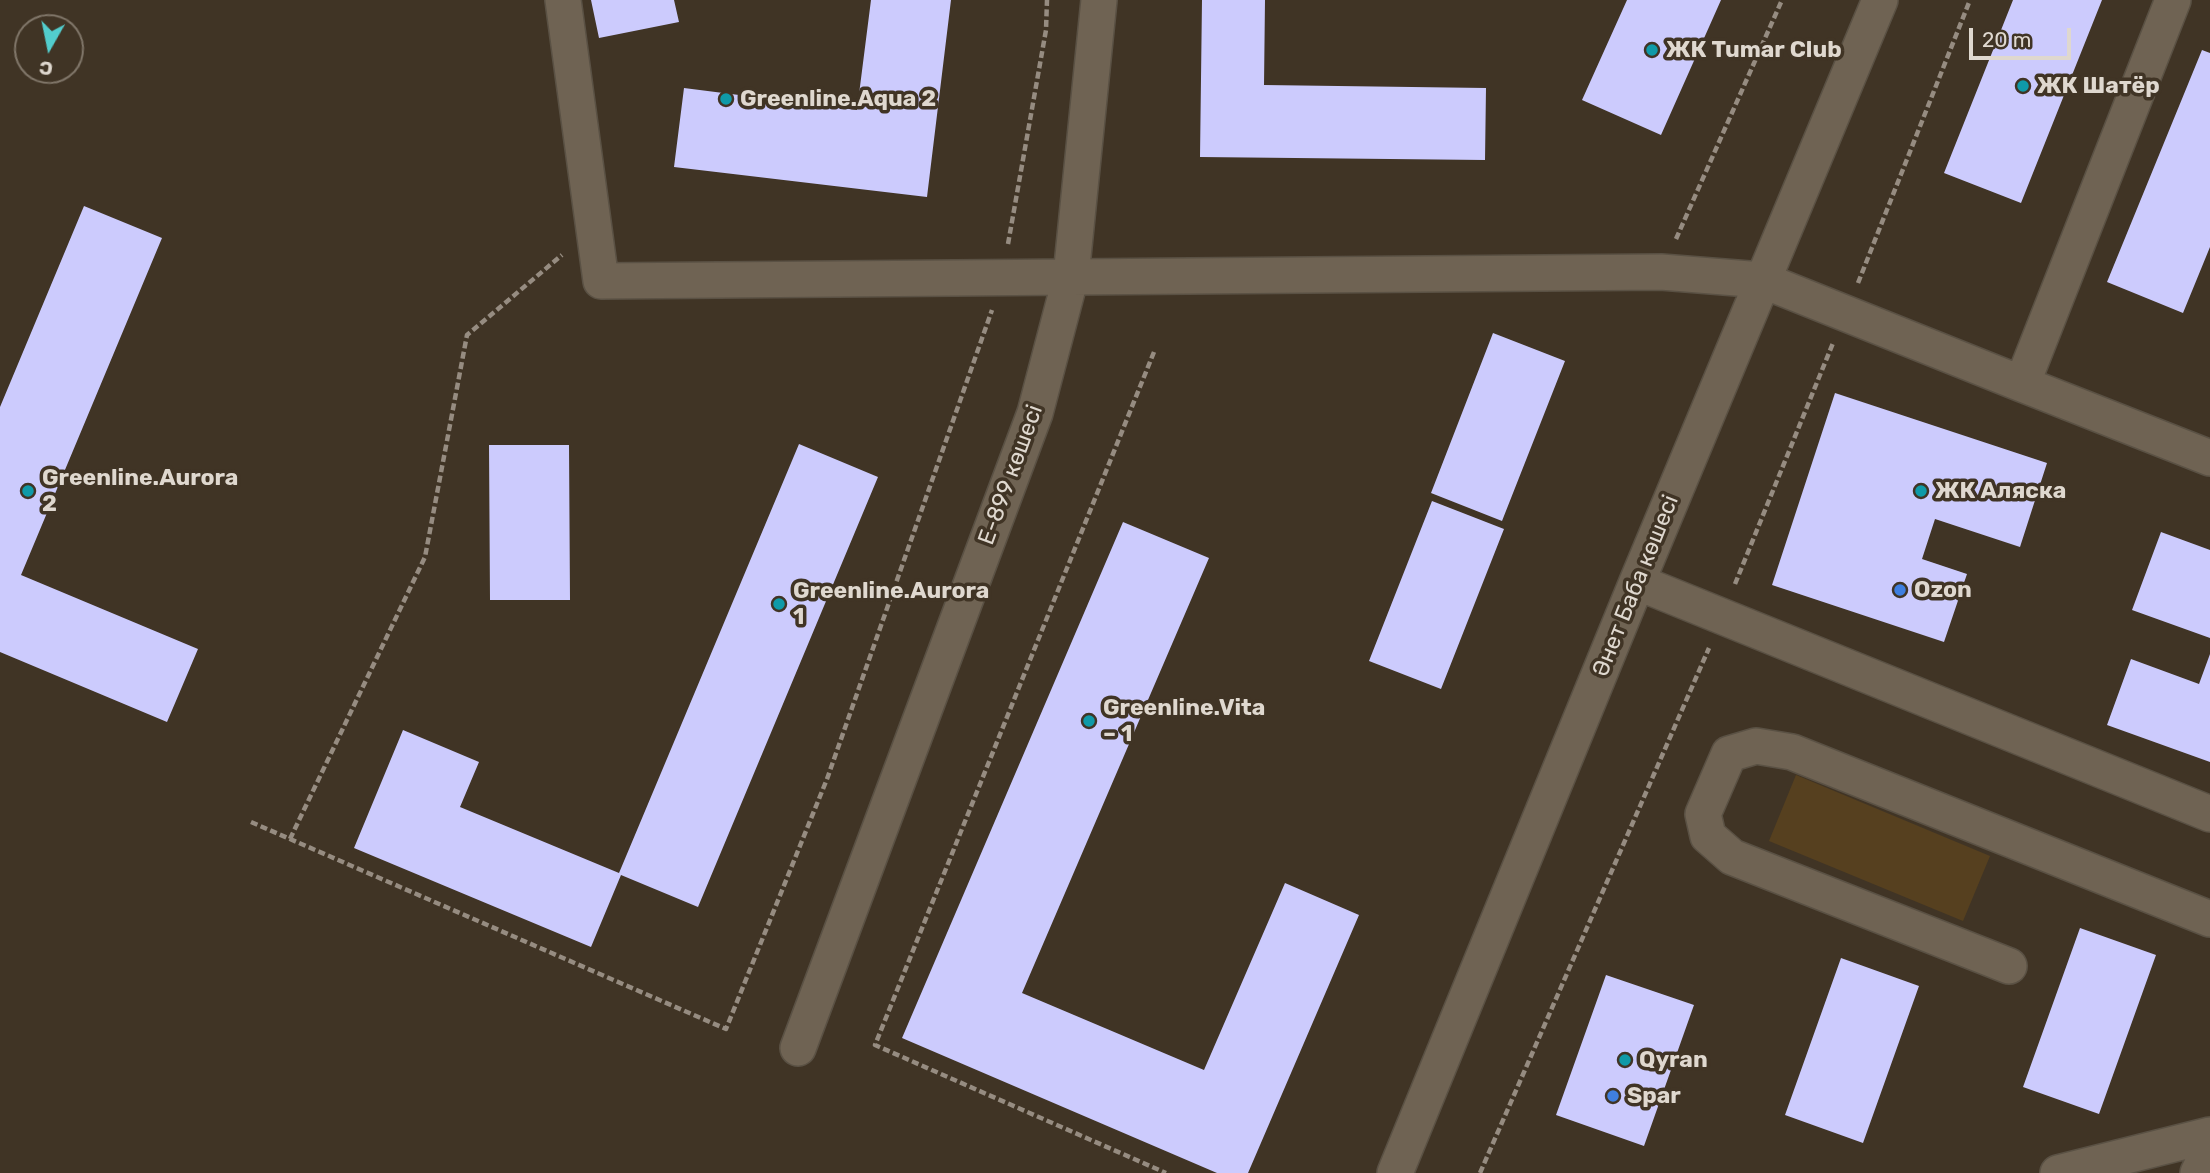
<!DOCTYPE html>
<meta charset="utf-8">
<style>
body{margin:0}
#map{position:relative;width:2210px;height:1173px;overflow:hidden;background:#403425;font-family:Rubik,sans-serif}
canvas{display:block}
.north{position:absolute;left:14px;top:14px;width:70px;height:70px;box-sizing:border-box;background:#403425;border:2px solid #807669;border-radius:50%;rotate:189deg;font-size:19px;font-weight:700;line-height:28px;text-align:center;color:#dfd8cf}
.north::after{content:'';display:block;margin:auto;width:24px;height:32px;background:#52cdcd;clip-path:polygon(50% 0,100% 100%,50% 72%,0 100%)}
.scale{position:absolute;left:1969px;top:28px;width:102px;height:32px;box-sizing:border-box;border:4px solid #dfd8cf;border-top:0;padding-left:9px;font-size:21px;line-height:24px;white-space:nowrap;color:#dfd8cf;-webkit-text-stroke:5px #403425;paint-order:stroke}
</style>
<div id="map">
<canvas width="2210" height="1173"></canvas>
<div class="north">С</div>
<div class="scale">20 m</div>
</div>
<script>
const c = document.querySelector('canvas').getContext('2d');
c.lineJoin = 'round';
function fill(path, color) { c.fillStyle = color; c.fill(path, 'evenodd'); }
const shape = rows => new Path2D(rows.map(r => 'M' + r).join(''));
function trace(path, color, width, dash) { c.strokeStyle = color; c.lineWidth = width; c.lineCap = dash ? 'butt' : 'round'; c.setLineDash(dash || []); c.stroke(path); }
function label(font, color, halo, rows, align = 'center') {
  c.font = font + ' Rubik,sans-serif'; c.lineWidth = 7; c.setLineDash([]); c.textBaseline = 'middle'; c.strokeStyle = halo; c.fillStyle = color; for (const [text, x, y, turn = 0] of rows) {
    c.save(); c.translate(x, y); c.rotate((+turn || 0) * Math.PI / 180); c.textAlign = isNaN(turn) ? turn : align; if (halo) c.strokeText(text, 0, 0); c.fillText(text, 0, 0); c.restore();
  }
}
fill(shape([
 [1796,775,1990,856,1963,921,1769,841]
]), '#56401f');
fill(shape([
 [591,0,674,0,679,22,599,38],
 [871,0,951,0,927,197,674,167,684,88,857,110],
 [1202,0,1265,0,1264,85,1486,88,1485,160,1200,157],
 [1627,0,1721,0,1661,135,1582,100],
 [2013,0,2102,0,2021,203,1944,173],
 [2202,50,2210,53,2210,247,2183,313,2107,282],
 [84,206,162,238,21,575,198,649,167,722,0,652,0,407],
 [1493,333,1565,361,1502,521,1431,493],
 [1835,393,2047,463,2020,547,1935,519,1922,559,1967,574,1944,642,1772,585],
 [799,444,878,477,698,907,621,875,591,947,354,848,403,730,479,762,460,807,619,873],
 [489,445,569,445,570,600,490,600],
 [1432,501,1504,529,1441,689,1369,661],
 [1123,522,1209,558,1022,993,1204,1070,1285,883,1359,915,1248,1173,1217,1173,902,1038],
 [2161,532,2210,550,2210,638,2132,610],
 [2210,654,2210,762,2107,725,2131,659,2199,684],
 [2080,928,2156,955,2099,1114,2023,1087],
 [1841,958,1919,986,1863,1143,1785,1115],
 [1606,975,1694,1005,1644,1146,1556,1115]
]), '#cccbfd');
const minor = shape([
 [563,0,601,281,1661,272,1762,280,2022,384],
 [2173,0,2022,384,2210,458],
 [1637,582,2210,814],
 [2009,966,1732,857,1708,836,1703,814,1729,754,1756,746,1792,752,2210,919],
 [798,1048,1035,413,1071,276,1099,0],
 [1395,1173,1637,582,1880,0],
 [2058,1173,2210,1135],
 [2198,1173,2210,1148]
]);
trace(minor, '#5a5144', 38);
trace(shape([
 [1676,239,1782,0],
 [1008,244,1046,30,1047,0],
 [1858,283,1970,0],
 [1154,352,875,1045,1166,1173],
 [1735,584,1833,343],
 [251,822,726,1029,827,779,992,310],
 [290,839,425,557,467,335,562,255],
 [1480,1173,1709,648]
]), '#968c81', 4.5, [7, 3.5]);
trace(minor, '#6f6353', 35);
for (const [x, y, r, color] of [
 [1652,50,7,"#0f9aa8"],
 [2023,86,7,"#0f9aa8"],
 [726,99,7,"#0f9aa8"],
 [28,491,7,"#0f9aa8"],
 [1921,491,7,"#0f9aa8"],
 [1900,590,7,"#3f7fe0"],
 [779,604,7,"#0f9aa8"],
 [1089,721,7,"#0f9aa8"],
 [1625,1060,7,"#0f9aa8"],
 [1613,1096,7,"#3f7fe0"]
]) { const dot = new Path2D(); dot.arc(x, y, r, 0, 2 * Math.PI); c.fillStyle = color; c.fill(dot); trace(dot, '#403425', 2.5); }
label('bold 23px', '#dfd8cf', '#403425', [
 ["ЖК Tumar Club",1666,50],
 ["ЖК Шатёр",2037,86],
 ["Greenline.Aqua 2",740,99],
 ["Greenline.Aurora",42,478],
 ["2",42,504],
 ["ЖК Аляска",1935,491],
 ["Ozon",1914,590],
 ["Greenline.Aurora",793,591],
 ["1",793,617],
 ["Greenline.Vita",1103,708],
 ["– 1",1103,734],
 ["Qyran",1639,1060],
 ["Spar",1627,1096]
], 'left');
label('23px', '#dfd8cf', '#403425', [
 ["Е-899 көшесі",1011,475,-70],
 ["Әнет Баба көшесі",1636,586,-68]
]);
</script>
